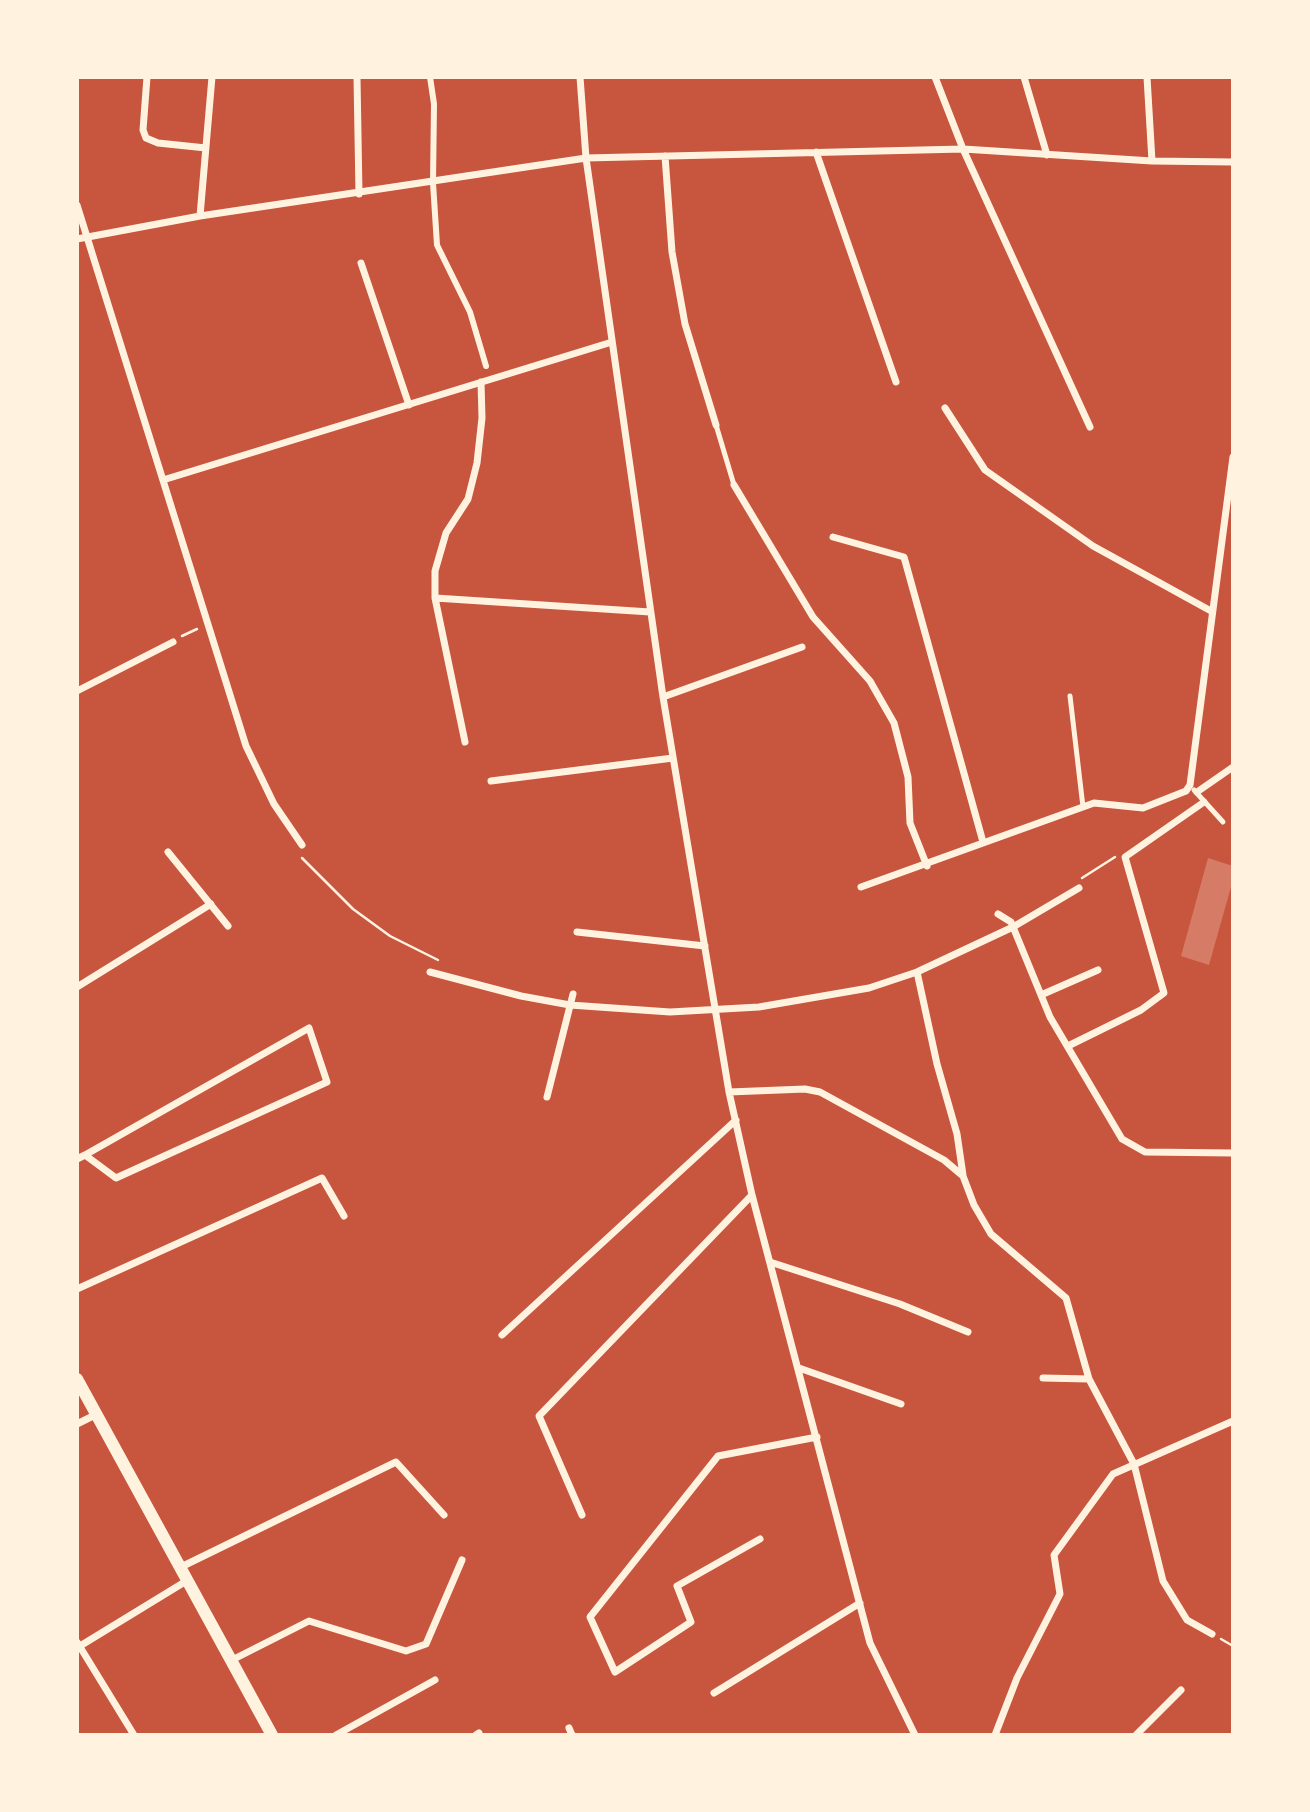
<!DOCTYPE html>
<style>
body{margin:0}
#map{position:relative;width:1310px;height:1812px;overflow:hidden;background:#c8553d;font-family:Manrope,sans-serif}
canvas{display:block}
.frame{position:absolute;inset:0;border:79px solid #fff3e0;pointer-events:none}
</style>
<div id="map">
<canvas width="1310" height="1812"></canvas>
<div class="frame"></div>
</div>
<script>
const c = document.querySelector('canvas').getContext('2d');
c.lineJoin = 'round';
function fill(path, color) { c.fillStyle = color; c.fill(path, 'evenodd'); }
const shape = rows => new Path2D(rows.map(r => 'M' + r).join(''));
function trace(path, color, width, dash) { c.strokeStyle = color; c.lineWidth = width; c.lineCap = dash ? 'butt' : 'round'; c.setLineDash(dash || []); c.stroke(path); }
fill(shape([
 [1208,858,1233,866,1233,880,1209,965,1181,956]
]), '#d67c66');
trace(shape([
 [182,636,197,629],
 [302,858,353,909,390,936,438,960],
 [1082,878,1115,857],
 [1221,1639,1233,1646]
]), '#fff3e0', 2.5);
trace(shape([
 [716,425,734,485],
 [1070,696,1083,807],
 [1194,790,1223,822]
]), '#fff3e0', 5);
trace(shape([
 [430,77,434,104,433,183,437,245,470,312,486,366]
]), '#fff3e0', 6);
trace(shape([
 [147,77,143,130,146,138,158,143,206,148],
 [357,77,359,194],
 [580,77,586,158,663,697,729,1092,752,1195,870,1643,915,1735],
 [935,77,963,149,1090,427],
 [1024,77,1047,155],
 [1147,77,1152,161],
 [816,152,896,382],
 [665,156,672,252,685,324,716,425],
 [77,205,246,746,274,804,302,845],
 [200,216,212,77],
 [77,239,200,216,586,158,963,149,1152,161,1233,162],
 [361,263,409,405],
 [945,408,985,470,1093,546,1211,611],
 [163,480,612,342],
 [734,485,813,617,870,681,894,723,908,777,910,823,927,866],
 [833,537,904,557,983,842],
 [435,598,650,612],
 [77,691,173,642],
 [663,697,802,647],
 [465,742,435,598,435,571,446,533,468,499,477,463,482,418,481,382],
 [491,781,673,758],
 [1197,792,1233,767],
 [168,852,228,926],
 [861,887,1094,803,1143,808,1186,791,1190,785,1233,457],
 [998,914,1011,922,1050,1017,1122,1139,1145,1152,1233,1153],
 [577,932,705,946],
 [430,972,521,996,570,1005,670,1012,759,1007,869,988,917,972,1013,927,1079,888],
 [917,972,937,1064,957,1134,963,1175],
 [77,987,211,904],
 [1041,995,1098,970],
 [1068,1046,1141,1010,1164,993,1125,857,1204,802],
 [729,1092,805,1089,820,1092,944,1160,963,1176,974,1205,991,1234,1066,1298,1089,1379,1134,1464,1163,1581,1187,1620,1212,1634],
 [547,1097,573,994],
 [77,1159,85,1155,309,1028,327,1082,116,1178,85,1155],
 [770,1262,900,1304,968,1332],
 [77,1289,322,1178,344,1216],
 [502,1335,736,1120],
 [799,1368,901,1404],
 [1043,1378,1089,1379],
 [77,1424,97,1414],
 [582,1515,539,1416,752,1195],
 [760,1539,677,1586,691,1622,615,1672,590,1617,718,1456,817,1437],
 [181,1567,396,1462,444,1515],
 [77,1642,134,1735],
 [80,1646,188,1580],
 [232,1660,309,1621,406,1651,426,1644,462,1560],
 [714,1693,860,1603],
 [569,1728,572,1735],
 [336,1735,435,1680],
 [476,1735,479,1733],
 [995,1735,1017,1678,1060,1594,1054,1555,1113,1474,1233,1421],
 [1136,1735,1181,1690]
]), '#fff3e0', 7);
trace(shape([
 [77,1379,272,1735]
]), '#fff3e0', 12);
</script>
